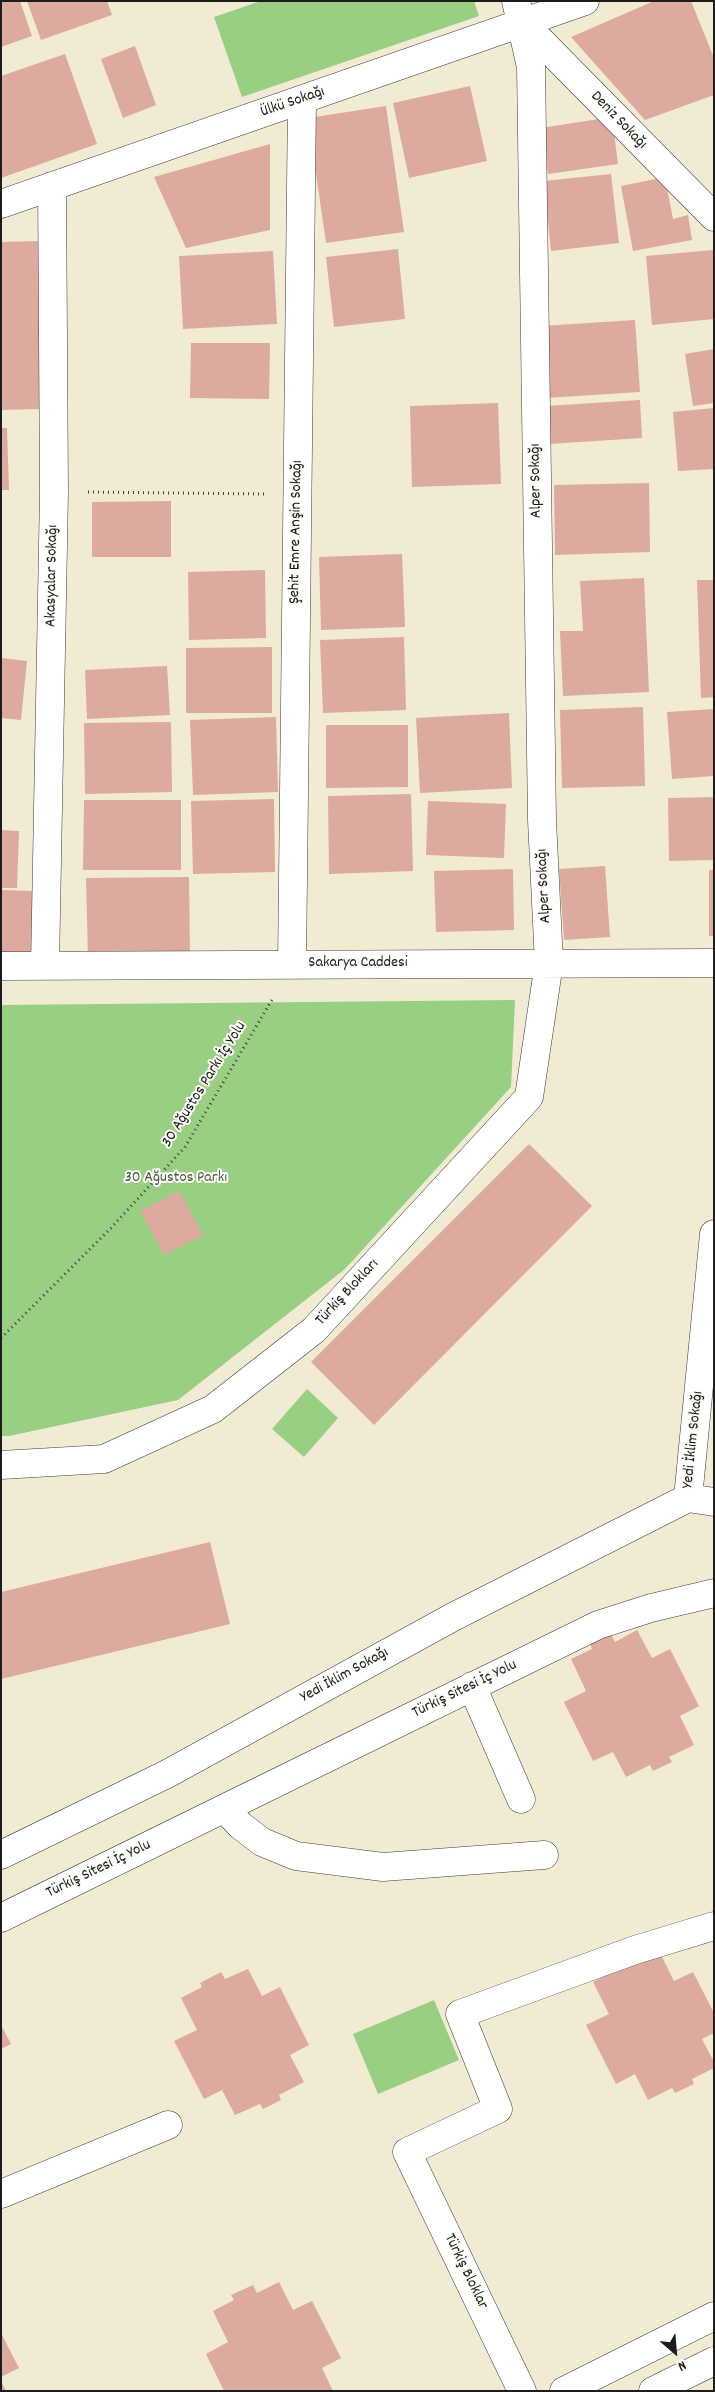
<!DOCTYPE html>
<meta charset="utf-8">
<style>
body{margin:0}
#map{position:relative;width:715px;height:2392px;overflow:hidden;background:#f1ebd4;font-family:Dekko,sans-serif}
canvas{display:block}
.frame{position:absolute;inset:0;border:2px solid #1c1c1c;pointer-events:none}
.north{position:absolute;left:650px;top:2327px;width:50px;height:50px;-webkit-text-stroke:4px #fdfcf7;paint-order:stroke;rotate:153deg;font-size:14px;font-weight:700;line-height:20px;text-align:center;color:#1c1c1c}
.north::after{content:'';display:block;margin:auto;width:18px;height:22px;background:#1c1c1c;clip-path:polygon(50% 0,100% 100%,50% 72%,0 100%)}
</style>
<div id="map">
<canvas width="715" height="2392"></canvas>
<div class="frame"></div>
<div class="north">N</div>
</div>
<script>
const c = document.querySelector('canvas').getContext('2d');
c.lineJoin = 'round';
function fill(path, color) { c.fillStyle = color; c.fill(path, 'evenodd'); }
const shape = rows => new Path2D(rows.map(r => 'M' + r).join(''));
function trace(path, color, width, dash) { c.strokeStyle = color; c.lineWidth = width; c.lineCap = dash ? 'butt' : 'round'; c.setLineDash(dash || []); c.stroke(path); }
function label(font, color, halo, rows, align = 'center') {
  c.font = font + ' Dekko,sans-serif'; c.lineWidth = 4; c.setLineDash([]); c.textBaseline = 'middle'; c.strokeStyle = halo; c.fillStyle = color; for (const [text, x, y, turn = 0] of rows) {
    c.save(); c.translate(x, y); c.rotate((+turn || 0) * Math.PI / 180); c.textAlign = isNaN(turn) ? turn : align; if (halo) c.strokeText(text, 0, 0); c.fillText(text, 0, 0); c.restore();
  }
}
fill(shape([
 [261,1,474,1,479,16,242,97,214,17],
 [515,1000,511,1087,345,1269,178,1400,9,1436,1,1436,1,1005],
 [307,1389,338,1418,304,1457,272,1429],
 [434,2000,459,2060,378,2094,353,2034]
]), '#98cf82');
fill(shape([
 [1,1,20,1,32,36,1,47],
 [27,1,107,1,112,15,41,40],
 [654,1,691,1,714,58,714,95,645,120,571,37],
 [135,46,156,105,123,118,101,59],
 [65,54,97,144,1,178,1,76],
 [470,86,487,161,409,178,393,103],
 [386,106,404,232,326,243,308,118],
 [612,117,618,164,548,174,541,128],
 [270,144,270,230,186,248,154,177],
 [611,174,619,243,551,251,544,181],
 [665,177,673,219,688,215,692,240,633,251,621,186],
 [38,241,41,409,1,410,1,242],
 [398,249,405,319,334,327,326,257],
 [713,250,714,319,652,325,646,256],
 [273,251,277,324,183,329,179,256],
 [635,320,640,392,546,398,541,326],
 [191,343,270,343,269,399,190,398],
 [714,349,714,403,693,406,685,354],
 [640,400,642,438,549,444,547,406],
 [498,403,501,484,412,487,410,406],
 [714,408,714,469,678,471,673,412],
 [1,428,7,428,9,490,1,490],
 [649,483,650,552,555,555,554,485],
 [171,501,171,557,92,557,92,502],
 [402,554,405,627,321,630,319,557],
 [265,570,266,638,189,640,188,572],
 [644,578,649,692,563,696,560,631,583,631,580,581],
 [697,580,714,580,714,697,701,698],
 [404,637,406,710,323,713,320,640],
 [272,647,272,713,186,713,186,648],
 [1,658,27,661,21,720,1,718],
 [167,666,170,715,87,719,85,670],
 [643,707,645,786,562,788,560,710],
 [714,709,714,776,672,779,667,712],
 [509,713,512,788,420,793,416,718],
 [276,717,278,792,193,795,190,720],
 [171,722,172,792,85,794,84,723],
 [326,725,408,725,408,787,326,788],
 [411,794,413,871,329,874,328,796],
 [714,797,714,860,669,861,668,798],
 [274,799,275,872,193,874,191,801],
 [84,800,181,800,181,870,83,870],
 [428,801,506,804,504,858,426,855],
 [1,830,19,831,17,888,1,888],
 [605,866,610,937,564,940,559,869],
 [513,869,514,930,436,932,434,871],
 [709,870,714,870,714,936,709,936],
 [189,877,190,957,88,959,86,878],
 [1,890,33,891,31,959,1,958],
 [529,1144,592,1206,374,1425,311,1362],
 [179,1191,203,1235,164,1255,140,1211],
 [210,1542,230,1624,1,1679,1,1592],
 [637,1630,652,1658,670,1649,699,1706,680,1716,694,1745,669,1757,672,1762,653,1771,650,1765,626,1777,613,1752,593,1761,564,1702,586,1691,571,1659,592,1649,590,1644,611,1634,615,1642],
 [660,1953,674,1981,693,1972,714,2013,714,2033,702,2039,714,2062,714,2068,692,2079,694,2084,675,2093,672,2088,648,2100,635,2074,616,2084,586,2025,609,2014,593,1982,614,1971,633,1956,638,1964],
 [248,1969,262,1996,280,1987,309,2045,290,2055,304,2082,279,2095,281,2100,263,2109,260,2104,235,2115,222,2090,204,2099,174,2041,197,2030,181,1998,202,1987,200,1983,221,1972,225,1979],
 [1,2025,11,2044,1,2049],
 [279,2282,293,2310,312,2301,341,2358,322,2368,333,2391,224,2391,206,2354,228,2342,213,2311,234,2300,231,2295,253,2285,257,2293],
 [1,2333,19,2368,1,2377],
 [1,2381,6,2391,1,2391]
]), '#ddaaa0');
const minor = shape([
 [523,23,714,217],
 [1,204,585,1],
 [292,965,302,100],
 [1,966,714,963],
 [45,966,54,492,52,186],
 [1,1465,104,1459,213,1409,314,1330,529,1097,549,963,542,820,531,67,516,1],
 [688,1498,714,1234],
 [472,1686,521,1799],
 [225,1809,241,1826,262,1842,296,1856,383,1867,544,1855],
 [1,1855,167,1774,453,1617,688,1498,714,1502],
 [1,1918,598,1625,651,1608,714,1593],
 [1,2194,168,2125],
 [522,2391,407,2152,498,2109,460,2014,635,1950,714,1926],
 [564,2391,714,2316],
 [653,2391,714,2361]
]);
trace(minor, '#3c3b38', 29);
trace(shape([
 [88,492,264,494],
 [1,1338,112,1227,185,1147,273,998]
]), '#3c3b38', 3, [1, 4]);
trace(minor, '#fff', 28);
label('16px', '#1c1c1c', '#fdfcf7', [
 ["Ülkü Sokağı",293,103,-19],
 ["Deniz Sokağı",618,121,46],
 ["Alper Sokağı",537,481,-91],
 ["Şehit Emre Anşin Sokağı",297,532,-89],
 ["Akasyalar Sokağı",53,576,-89],
 ["Alper Sokağı",545,886,-93],
 ["Sakarya Caddesi",358,964],
 ["30 Ağustos Parkı İç Yolu",205,1085,-58],
 ["Türkiş Blokları",348,1293,-47],
 ["Yedi İklim Sokağı",694,1440,-84],
 ["Yedi İklim Sokağı",345,1676,-29],
 ["Türkiş Sitesi İç Yolu",465,1690,-26],
 ["Türkiş Sitesi İç Yolu",99,1870,-26],
 ["Türkiş Bloklar",465,2272,64]
]);
label('16px', '#475b40', '#fdfcf7', [
 ["30 Ağustos Parkı",176,1179]
]);
</script>
